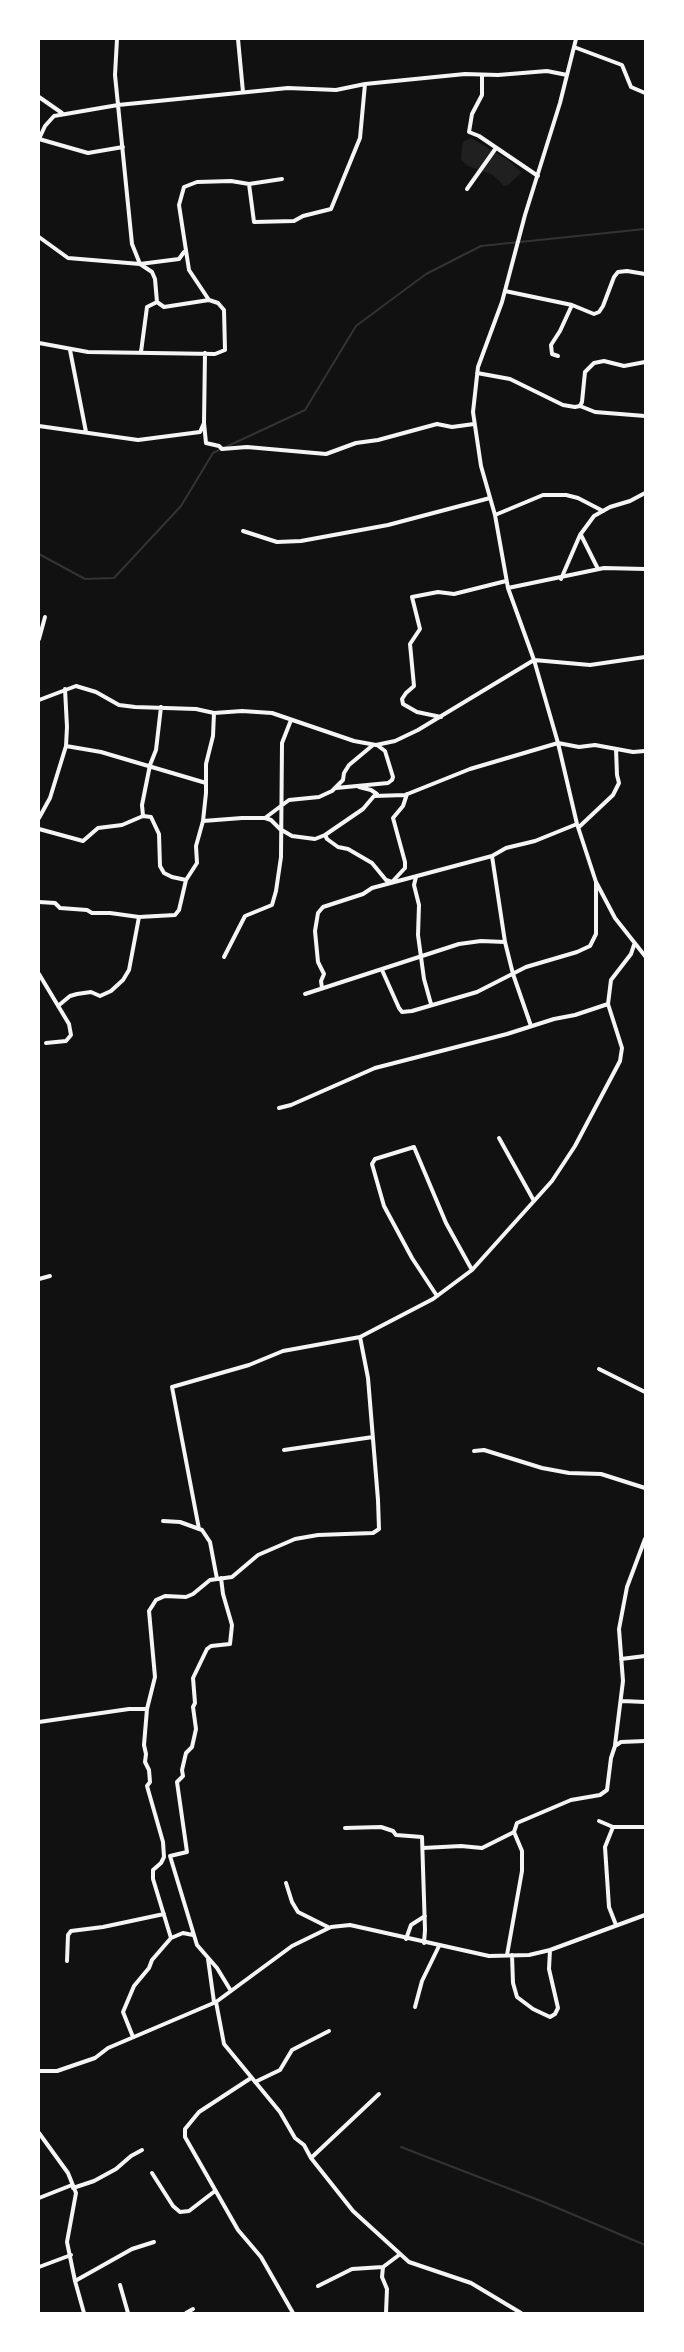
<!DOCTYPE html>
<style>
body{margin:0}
#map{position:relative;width:684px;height:2352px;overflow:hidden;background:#111;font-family:Helvetica,sans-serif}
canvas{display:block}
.frame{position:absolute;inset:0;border:40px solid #fff;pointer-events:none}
</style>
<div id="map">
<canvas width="684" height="2352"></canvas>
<div class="frame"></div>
</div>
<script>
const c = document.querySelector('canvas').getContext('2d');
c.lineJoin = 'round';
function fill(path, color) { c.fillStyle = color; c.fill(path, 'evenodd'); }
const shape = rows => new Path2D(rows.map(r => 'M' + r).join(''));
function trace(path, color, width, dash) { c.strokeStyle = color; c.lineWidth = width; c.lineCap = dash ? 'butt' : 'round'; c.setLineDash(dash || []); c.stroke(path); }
fill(shape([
 [471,138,508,160,521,172,521,173,508,185,504,186,493,175,468,166,461,160,462,146,464,141]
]), '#202020');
trace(shape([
 [39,554,85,579,114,578,181,506,213,453,305,410,356,326,426,274,481,246,645,229],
 [401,2147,541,2201,645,2245]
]), '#333', 2);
trace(shape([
 [238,39,243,92],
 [576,39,560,103,525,215,502,302,478,367,473,412,481,466,495,515,508,588,534,660,558,743,577,824,596,882,615,918,645,956],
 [574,47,622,65,631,87,645,93],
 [482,75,482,95,472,114,469,132,479,136,538,176],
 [39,97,62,113],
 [39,139,45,126,54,116,118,105,288,88,336,90,365,84,465,74,498,75,547,71,567,75],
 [39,139,88,153,123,147],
 [249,184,282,179],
 [467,189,496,148],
 [39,237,68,258,140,264,179,259,184,252],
 [505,291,572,305,594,314,599,312,603,306,614,277,618,272,627,271,645,274],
 [209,300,189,270,179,205,184,187,197,182,231,181,249,184,254,222,294,221,303,216,331,209,360,138,365,84],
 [39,343,88,352,215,354,225,350,224,310,218,303,209,300,164,307,157,302,155,279,152,272,140,264,132,244,115,75,117,39],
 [70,350,86,432],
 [141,352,147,307,157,302],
 [558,356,552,354,551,345,560,331,572,305],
 [477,373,510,379,563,405,575,407,580,406,582,402,585,372,594,363,604,361,624,366,645,362],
 [580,406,595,412,645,416],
 [204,423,206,443,219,446,222,449,247,447,326,454,356,443,378,440,437,424,452,427,474,424],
 [39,426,138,440,200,432,204,423,205,353],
 [495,515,543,495,566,495,578,498,603,511],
 [243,531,277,542,301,541,388,525,490,498],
 [581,535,598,569],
 [561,579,580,535,594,516,610,507,630,501,645,493],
 [508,588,604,568,645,569],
 [39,639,45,617],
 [39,700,76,686,96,692,119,705,135,707,196,709,214,713,242,711,272,713,354,741,376,745,395,741,418,730,534,660,590,665,645,657],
 [441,717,417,712,403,704,402,699,406,693,414,686,410,644,420,629,412,597,438,592,454,594,506,581],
 [66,746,101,752,206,783],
 [359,787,371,790,377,794],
 [336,788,388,783,392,780,393,777,385,751,377,745],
 [143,816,151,817,159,834,160,866,164,873,172,877,186,880],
 [39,818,50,798,66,746,67,727,65,689],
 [265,818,289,800,319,797,332,791,343,780,344,773,349,765,373,745],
 [203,821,242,818,265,818,271,820,280,829,292,836,315,839,325,835,363,809,374,796,405,795,470,769,558,743,579,747,595,745,633,752,645,751],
 [579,827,613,795,619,783,617,775,616,749],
 [39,829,83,841,98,828,122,825,143,816,142,805,150,765,156,750,161,707],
 [325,835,327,839,338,847,348,849,372,863,386,880,392,882,405,868,405,862,393,818,403,806,407,794],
 [492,856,505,942,513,974,531,1026],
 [416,877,414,885,419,905,418,935,424,979,431,1004],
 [39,902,55,903,60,908,87,910,92,913,110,913,139,917,175,915,179,910,186,880,197,863,196,846,203,821,206,793,206,764,213,736,214,713],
 [224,957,245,916,272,905,276,891,281,857,282,743,291,720],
 [382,970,399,1008,402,1012,412,1011,477,992,526,967,577,952,590,946,596,934,596,882],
 [39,974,69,1024,71,1035,66,1041,46,1043],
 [322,988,321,981,324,974,318,962,315,931,318,913,323,907,363,894,372,888,492,856,506,848,535,841,577,824],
 [305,994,459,944,481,941,505,942],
 [58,1006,70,996,77,994,91,992,100,996,111,991,123,980,129,970,139,917],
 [279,1108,291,1105,375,1068,507,1034,554,1019,575,1015,608,1004],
 [499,1138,534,1201],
 [39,1279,50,1276],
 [437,1296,412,1258,384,1206,372,1164,375,1159,414,1147,446,1223,472,1270],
 [599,1369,645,1392],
 [284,1450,373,1437],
 [474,1451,484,1450,542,1468,569,1473,601,1474,645,1488],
 [163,1521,180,1522,202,1530,210,1542,217,1579],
 [199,1529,172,1387,249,1365,283,1351,360,1337,433,1299,472,1270,552,1181,575,1146,620,1061,622,1048,608,1004,611,980,631,954,634,945],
 [221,1578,223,1594,232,1625,230,1644,211,1646,207,1649,193,1678,195,1703,193,1707,196,1729,192,1747,186,1753,182,1770,183,1776,177,1782,187,1852,170,1856,197,1945,217,1968,231,1991],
 [621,1659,645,1656],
 [622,1701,645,1702],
 [147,1709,144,1745,146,1754,145,1762,149,1770,150,1782,147,1786,163,1842,164,1857,161,1863,153,1870,153,1879,171,1938],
 [39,1722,129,1709,147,1709,155,1677,149,1611,156,1600,165,1596,186,1597,193,1594,210,1580,232,1577,258,1555,295,1539,318,1535,373,1533,379,1529,378,1500,368,1378,360,1337],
 [615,1745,623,1681,619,1629,627,1587,645,1539],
 [599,1821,613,1827,645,1827],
 [613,1827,605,1847,609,1907,616,1925],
 [345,1828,381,1827,393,1831,396,1835,422,1837,425,1930,424,1943],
 [423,1848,461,1846,482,1848,514,1832],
 [286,1883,292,1902,298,1912,328,1927],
 [406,1939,411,1925,425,1916],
 [507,1955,522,1871,522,1851,514,1832,517,1823,571,1800,600,1795,607,1790,611,1758,615,1746,621,1742,645,1741],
 [512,1955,513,1983,517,1997,533,2009,550,2017,555,2014,558,2008,549,1969,550,1950],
 [208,1959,214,2002],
 [67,1961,68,1935,71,1931,103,1927,164,1914],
 [216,2002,224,2044,280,2112,295,2138,304,2145,311,2158,353,2211,409,2262,471,2283,521,2313],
 [415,2007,422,1981,439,1946],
 [133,2037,123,2012,134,1986,149,1968,152,1960,171,1938,183,1933,193,1935],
 [39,2071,57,2071,95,2058,108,2048,216,2002,292,1946,331,1927,350,1925,489,1956,529,1955,550,1950,645,1915],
 [251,2078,199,2112,185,2129,185,2137,238,2230,261,2257,293,2313],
 [255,2082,280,2070,292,2050,329,2031],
 [39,2133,68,2173,76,2193,67,2242,75,2281,84,2313],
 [311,2158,379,2094],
 [152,2173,173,2206,180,2212,189,2211,215,2191],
 [73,2188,94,2181,116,2169,131,2156,142,2150],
 [39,2198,72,2185],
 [39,2267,71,2255],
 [383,2267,382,2277,387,2289,386,2313],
 [75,2281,132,2249,154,2242],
 [120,2285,128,2313],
 [318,2286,352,2269,383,2267,399,2255],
 [186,2313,193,2309]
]), '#f5f5f5', 4);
</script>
